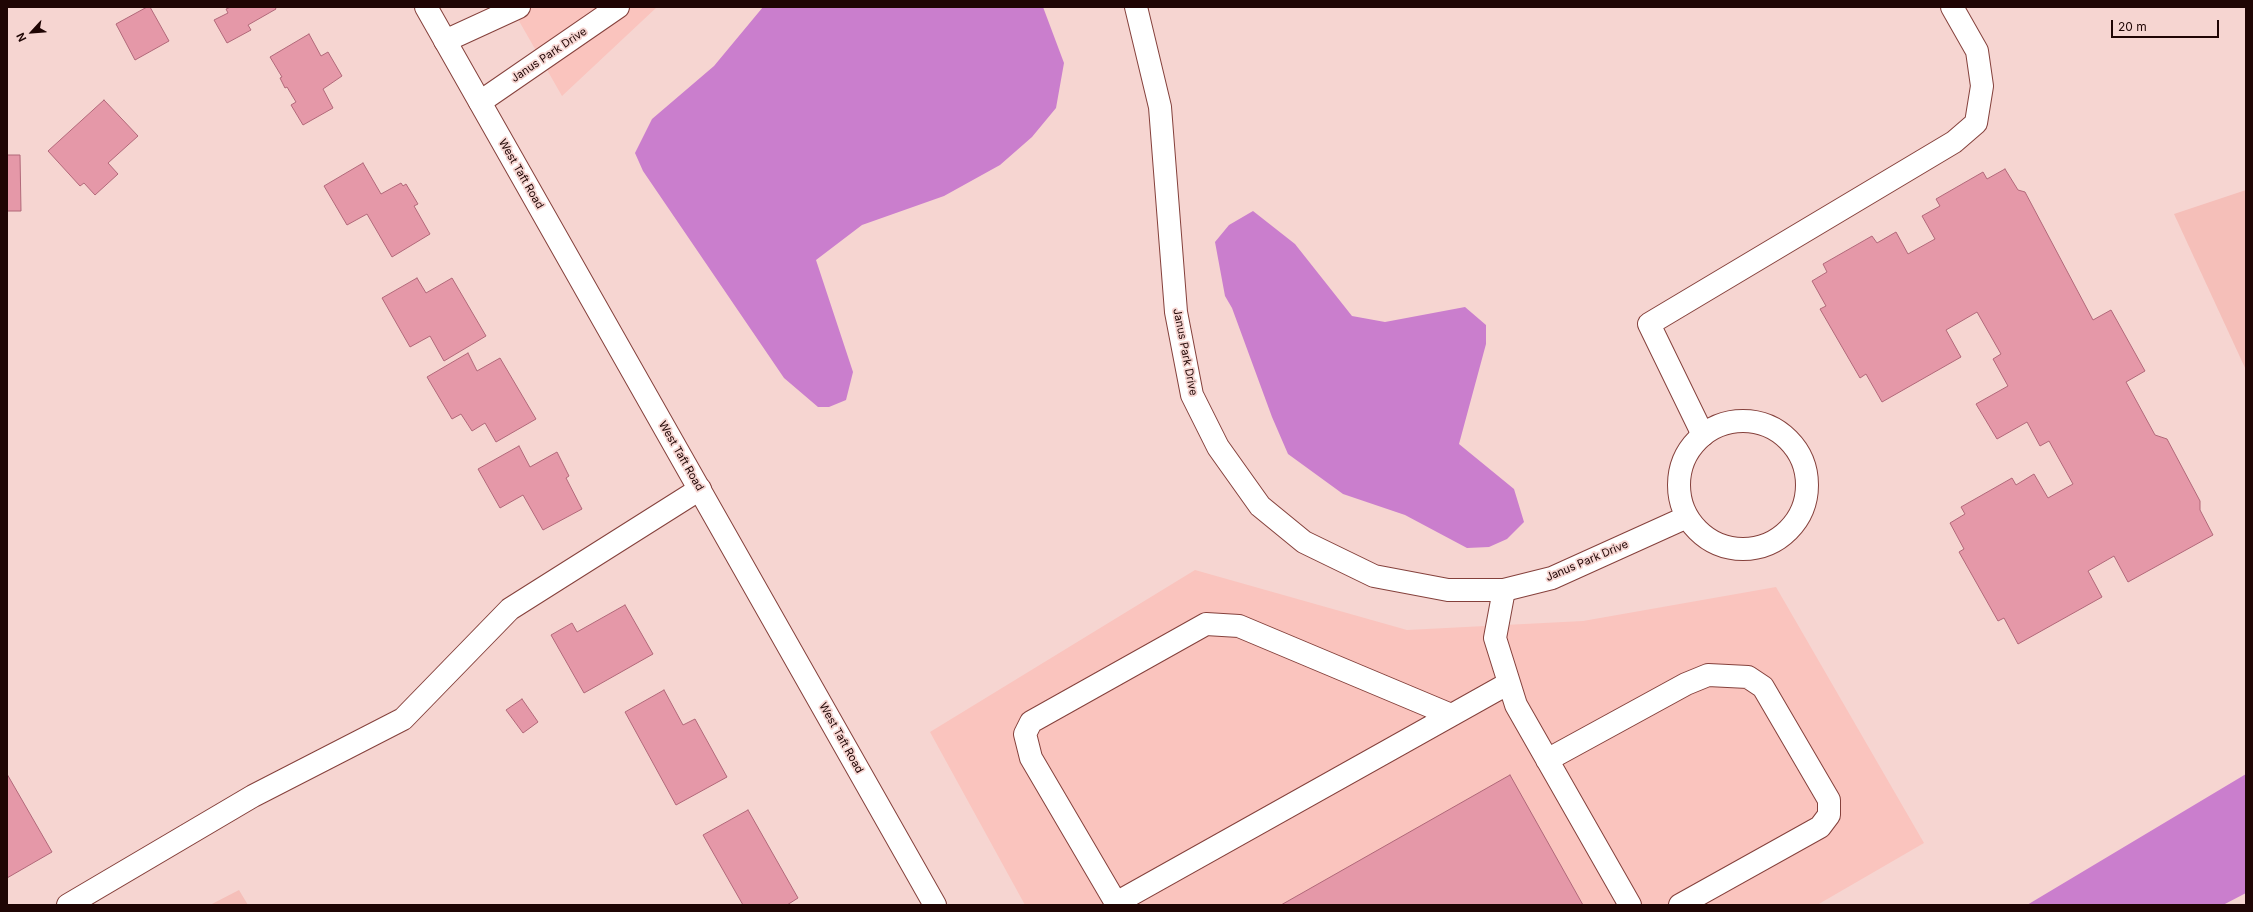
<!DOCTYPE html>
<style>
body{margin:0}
#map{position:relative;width:2253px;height:912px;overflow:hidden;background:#f6d5d1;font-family:Inter,sans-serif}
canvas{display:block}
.frame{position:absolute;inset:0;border:8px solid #1f0504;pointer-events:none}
.north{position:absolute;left:12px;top:12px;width:40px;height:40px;-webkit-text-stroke:3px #f6d5d1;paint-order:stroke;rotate:244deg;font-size:11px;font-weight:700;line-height:16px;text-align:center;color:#1f0504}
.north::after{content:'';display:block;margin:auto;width:14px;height:18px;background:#1f0504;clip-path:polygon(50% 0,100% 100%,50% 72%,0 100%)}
.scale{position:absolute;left:2111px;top:20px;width:108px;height:18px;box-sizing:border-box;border:2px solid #1f0504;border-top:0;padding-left:5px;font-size:12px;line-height:14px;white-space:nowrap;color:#1f0504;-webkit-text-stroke:3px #f6d5d1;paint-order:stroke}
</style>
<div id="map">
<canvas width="2253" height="912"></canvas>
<div class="frame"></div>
<div class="north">N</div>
<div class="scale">20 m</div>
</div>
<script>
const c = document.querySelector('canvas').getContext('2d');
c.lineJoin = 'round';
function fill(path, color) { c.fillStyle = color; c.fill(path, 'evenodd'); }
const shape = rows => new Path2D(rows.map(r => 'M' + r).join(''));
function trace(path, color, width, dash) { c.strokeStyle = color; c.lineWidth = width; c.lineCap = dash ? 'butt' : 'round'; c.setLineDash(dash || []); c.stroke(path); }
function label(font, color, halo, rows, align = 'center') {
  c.font = font + ' Inter,sans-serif'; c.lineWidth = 3.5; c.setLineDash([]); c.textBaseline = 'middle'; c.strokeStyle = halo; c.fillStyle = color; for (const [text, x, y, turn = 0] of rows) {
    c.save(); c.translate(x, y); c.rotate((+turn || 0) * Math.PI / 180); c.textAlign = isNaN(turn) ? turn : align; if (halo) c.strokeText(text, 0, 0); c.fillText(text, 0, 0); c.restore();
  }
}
fill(shape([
 [511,7,657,7,562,96],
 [1195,570,1407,630,1583,621,1776,587,1924,843,1817,905,1025,905,930,732]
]), '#fac4be');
fill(shape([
 [2246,190,2246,370,2174,214],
 [239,890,248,905,210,905]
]), '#f5bfb9');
fill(shape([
 [763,7,1043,7,1064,63,1056,108,1032,137,1000,165,944,196,862,225,816,260,853,372,846,400,829,407,818,407,784,378,643,171,635,153,652,119,714,66],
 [1253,211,1295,244,1352,316,1385,322,1465,307,1486,325,1486,344,1459,444,1514,489,1524,522,1507,539,1489,547,1467,548,1405,515,1343,494,1288,454,1272,417,1232,308,1225,296,1215,242,1229,225],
 [2246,774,2246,893,2223,905,2027,905]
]), '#ca7ecd');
const building = shape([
 [147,7,150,7,169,41,135,60,116,24,147,7],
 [231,7,275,7,276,9,248,25,251,30,227,43,214,20,228,13,226,9,231,7],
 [309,34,321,56,328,52,342,76,323,89,333,108,303,125,291,105,296,102,287,87,285,88,280,78,282,77,270,57,309,34],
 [104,100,138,136,108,163,118,174,95,195,84,183,80,186,48,151,104,100],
 [7,155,20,155,21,211,7,211,7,155],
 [363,163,381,194,401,183,403,186,406,184,418,204,414,206,430,234,392,257,367,214,347,225,324,186,363,163],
 [2005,169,2018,190,2025,192,2093,320,2111,310,2145,371,2126,382,2155,435,2167,439,2200,501,2200,510,2213,535,2128,582,2114,556,2088,571,2102,597,2018,644,2004,618,1998,621,1959,552,1964,549,1950,523,1965,514,1961,507,2012,478,2016,485,2034,474,2048,498,2073,484,2049,441,2040,446,2027,422,1997,439,1976,404,2008,386,1993,359,2001,354,1977,312,1946,330,1961,357,1882,402,1866,374,1860,378,1820,309,1826,306,1812,281,1827,272,1823,264,1872,236,1877,243,1896,232,1908,254,1935,239,1922,216,1940,206,1936,199,1983,172,1987,179,2005,169],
 [417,278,426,293,452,278,486,336,444,361,430,336,410,347,382,298,417,278],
 [468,353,477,371,500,358,536,419,496,442,485,423,472,431,461,414,452,419,427,377,468,353],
 [519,446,530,467,557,452,569,476,566,478,582,509,543,530,523,495,500,508,478,469,519,446],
 [625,605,653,654,584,693,551,635,572,623,577,632,625,605],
 [664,690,683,725,695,719,727,777,676,805,625,712,664,690],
 [522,699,538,722,523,733,506,710,522,699],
 [7,774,52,852,7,878,7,774],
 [1510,775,1583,905,1281,905,1510,775],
 [748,810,798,898,787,905,743,905,703,835,748,810]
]);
fill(building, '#e598a8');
trace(building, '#b16879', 1);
const service = shape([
 [1703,435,1649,324,1954,142,1976,123,1982,86,1977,51,1952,7],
 [1504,590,1495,638,1516,705,1630,905],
 [1547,760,1686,684,1708,675,1748,677,1763,687,1829,800,1829,815,1820,827,1680,905],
 [1116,903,1031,758,1025,734,1031,722,1206,624,1239,626,1451,715],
 [68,905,253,796,403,719,510,609,700,489],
 [1117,905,1116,903,1509,683]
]);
const minor = shape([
 [1136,7,1160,107,1176,312,1192,395,1218,447,1260,506,1304,542,1374,576,1448,590,1504,590,1552,578,1687,517],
 [445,41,519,7],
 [480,102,618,7],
 '1679 485a64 64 0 1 1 128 0a64 64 0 1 1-128 0Z'
]);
const secondary = shape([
 [426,7,935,905]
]);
trace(service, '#85413c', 24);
trace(minor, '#85413c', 24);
trace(secondary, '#85413c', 24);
trace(service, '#fff', 22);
trace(minor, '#fff', 22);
trace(secondary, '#fff', 22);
label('11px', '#1f0504', '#f6d5d1', [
 ["Janus Park Drive",549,55,-34],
 ["West Taft Road",521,174,60],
 ["Janus Park Drive",1185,352,79],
 ["West Taft Road",681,456,60],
 ["Janus Park Drive",1587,561,-23],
 ["West Taft Road",841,738,61]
]);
</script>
